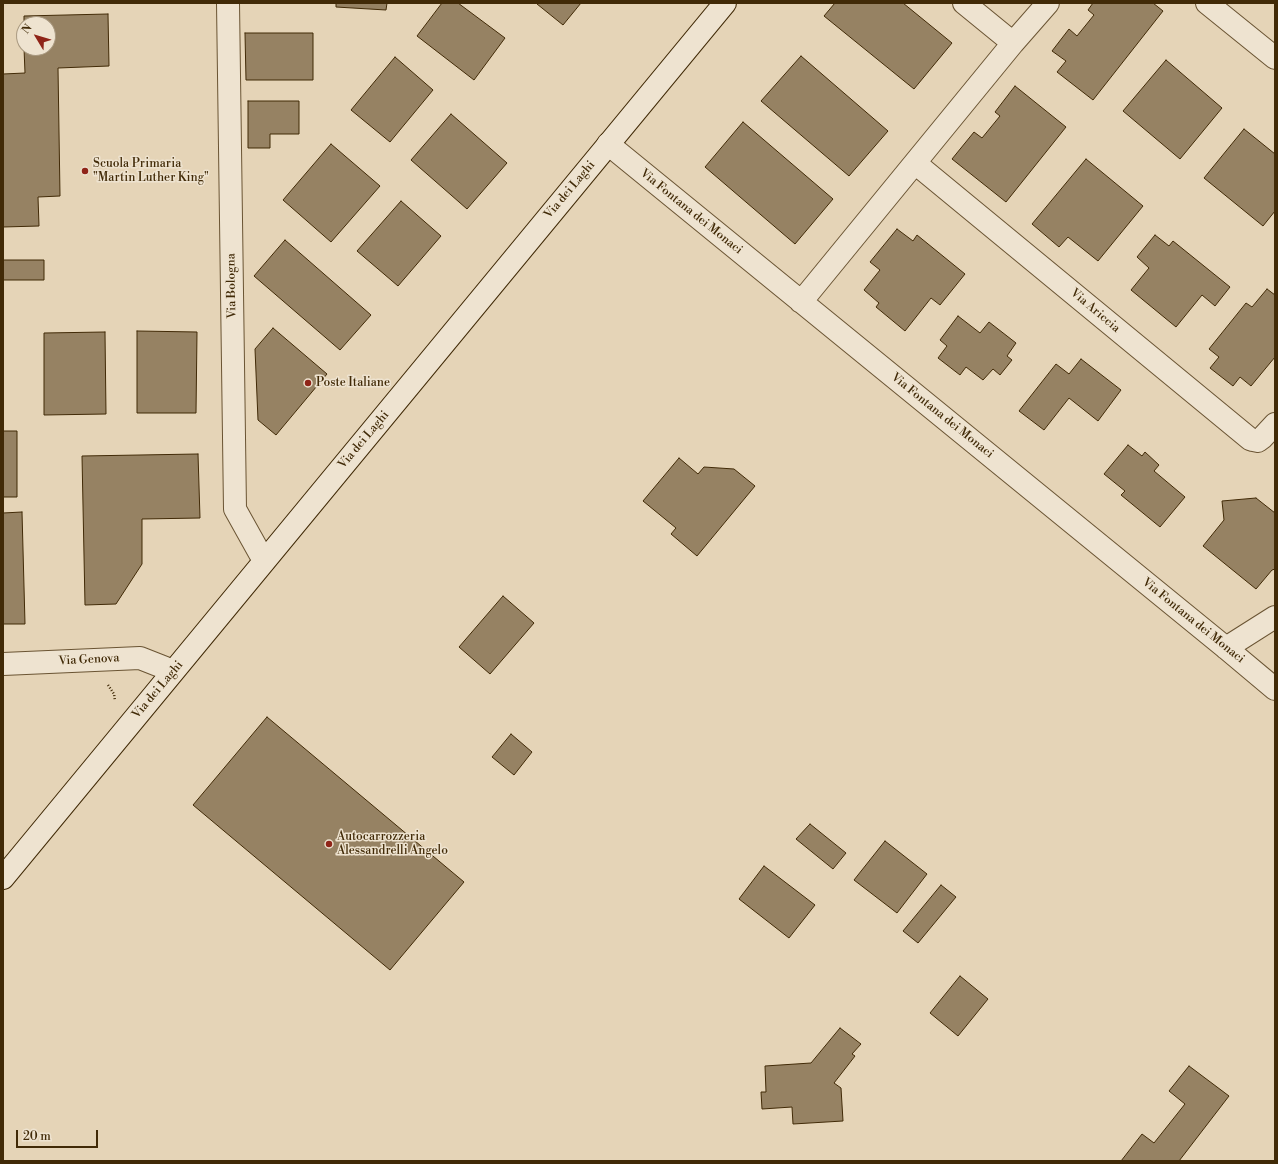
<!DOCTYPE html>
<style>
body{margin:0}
#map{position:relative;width:1278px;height:1164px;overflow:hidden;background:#e5d4b7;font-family:"Libre Bodoni",serif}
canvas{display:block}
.frame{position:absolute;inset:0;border:4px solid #412a07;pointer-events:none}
.north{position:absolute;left:16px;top:16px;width:40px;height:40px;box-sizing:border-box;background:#eee3d0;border:1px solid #a99980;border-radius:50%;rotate:308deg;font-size:11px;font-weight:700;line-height:16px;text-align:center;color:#412a07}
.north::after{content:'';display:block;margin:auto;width:14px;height:18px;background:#8f2418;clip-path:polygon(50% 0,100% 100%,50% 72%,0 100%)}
.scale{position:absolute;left:16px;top:1130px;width:82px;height:18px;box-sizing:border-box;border:2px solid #412a07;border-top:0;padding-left:5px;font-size:12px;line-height:14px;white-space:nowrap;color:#412a07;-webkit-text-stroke:3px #eee3d0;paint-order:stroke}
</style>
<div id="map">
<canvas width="1278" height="1164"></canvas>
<div class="frame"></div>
<div class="north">N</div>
<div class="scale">20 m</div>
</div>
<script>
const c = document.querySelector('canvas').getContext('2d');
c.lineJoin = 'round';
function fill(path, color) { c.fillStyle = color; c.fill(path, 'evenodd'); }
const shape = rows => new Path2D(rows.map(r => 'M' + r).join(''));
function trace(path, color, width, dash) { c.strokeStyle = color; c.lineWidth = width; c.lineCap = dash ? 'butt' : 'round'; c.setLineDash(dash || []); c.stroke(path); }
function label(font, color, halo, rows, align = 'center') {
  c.font = font + ' "Libre Bodoni",serif'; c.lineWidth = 3; c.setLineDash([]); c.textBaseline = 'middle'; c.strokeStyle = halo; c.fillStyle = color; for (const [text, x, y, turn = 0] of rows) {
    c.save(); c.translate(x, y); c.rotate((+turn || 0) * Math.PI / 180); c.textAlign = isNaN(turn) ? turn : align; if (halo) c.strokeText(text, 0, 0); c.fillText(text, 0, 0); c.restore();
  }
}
const building = shape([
 [336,3,387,3,386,10,336,7,336,3],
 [442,3,458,3,505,38,474,80,417,36,442,3],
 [538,3,581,3,563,25,537,4,538,3],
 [835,3,903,3,952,43,914,89,824,16,835,3],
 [1093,3,1153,3,1163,11,1093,100,1057,72,1066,61,1052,51,1069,29,1077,36,1094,15,1088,10,1093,3],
 [108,14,109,66,58,68,60,196,38,197,39,226,3,227,3,74,25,73,24,48,48,48,48,24,24,24,24,16,108,14],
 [245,33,313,33,313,80,246,80,245,33],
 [801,56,888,131,849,176,761,101,801,56],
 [395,57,433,90,390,142,351,110,395,57],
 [1166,60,1222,108,1180,159,1123,111,1166,60],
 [1015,86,1066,127,1006,202,952,159,974,132,982,138,1000,116,995,112,1015,86],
 [248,101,299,101,299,134,270,134,270,148,248,148,248,101],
 [451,114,507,163,467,209,411,160,451,114],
 [743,122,833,199,795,244,705,167,743,122],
 [1244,129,1275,154,1275,211,1263,226,1204,178,1244,129],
 [331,144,380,186,331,242,283,200,331,144],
 [1086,159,1143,206,1098,261,1068,237,1059,247,1032,224,1086,159],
 [401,201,441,236,398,286,357,251,401,201],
 [897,229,913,241,917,235,965,274,940,305,931,298,905,331,876,307,879,303,864,290,880,270,870,262,897,229],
 [1155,235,1169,246,1173,241,1230,287,1215,306,1202,295,1176,327,1131,290,1149,268,1137,257,1155,235],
 [285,240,371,315,340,350,254,276,285,240],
 [3,260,44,260,44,280,3,280,3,260],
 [1267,289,1275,295,1275,357,1251,386,1240,377,1233,386,1210,368,1219,357,1209,349,1246,303,1252,307,1267,289],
 [958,316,980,333,989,322,1016,343,1007,356,1012,360,1000,375,993,369,983,380,966,367,960,375,938,358,947,346,940,340,958,316],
 [273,328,327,374,276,435,258,420,255,349,273,328],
 [137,331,197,332,196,413,137,413,137,331],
 [105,332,106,414,44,415,44,333,105,332],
 [1081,359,1121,390,1098,421,1069,398,1044,430,1019,411,1056,364,1069,374,1081,359],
 [3,431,17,431,17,497,3,497,3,431],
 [1128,445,1142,456,1145,452,1159,465,1154,471,1185,497,1160,527,1121,495,1125,491,1104,474,1128,445],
 [198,454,200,518,142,519,142,564,116,604,85,605,82,456,198,454],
 [679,458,698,474,704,467,734,469,755,486,697,556,671,534,676,528,643,501,679,458],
 [1256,498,1275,513,1275,569,1272,570,1256,589,1203,546,1224,520,1222,501,1256,498],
 [22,512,25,624,3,624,3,513,22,512],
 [503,596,534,623,490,674,459,647,503,596],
 [267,717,464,882,390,970,193,805,267,717],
 [511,734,532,752,514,775,492,757,511,734],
 [810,824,846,853,833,869,796,839,810,824],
 [885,841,927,874,897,913,854,880,885,841],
 [764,866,815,905,789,938,739,899,764,866],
 [941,885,956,897,918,943,903,931,941,885],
 [960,976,988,999,958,1036,930,1013,960,976],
 [840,1028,861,1044,852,1054,855,1056,834,1083,841,1088,843,1121,793,1124,792,1107,762,1109,761,1092,766,1092,765,1066,811,1063,840,1028],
 [1189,1066,1229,1096,1179,1161,1121,1161,1142,1134,1154,1143,1185,1104,1169,1091,1189,1066]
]);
fill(building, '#968263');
trace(building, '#412a07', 1);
const street = shape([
 [228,3,235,509,264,561],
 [964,3,1013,43,1048,3],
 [1207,3,1275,58],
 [608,144,1226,648,1275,689],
 [915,163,1250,439,1253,440,1258,441,1262,438,1275,424],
 [801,302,1013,43],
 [1226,648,1275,617],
 [3,664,140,658,173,671]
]);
const secondary = shape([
 [3,878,725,3]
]);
trace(street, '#6a5433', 24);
trace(secondary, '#412a07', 24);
trace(shape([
 [108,685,114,694,115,701]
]), '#412a07', 2.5, [1, 2]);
trace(street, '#eee3d0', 22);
trace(secondary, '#eee3d0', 22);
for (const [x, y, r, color] of [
 [85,171,4,"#8f2418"],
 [308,383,4,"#8f2418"],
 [329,844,4,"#8f2418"]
]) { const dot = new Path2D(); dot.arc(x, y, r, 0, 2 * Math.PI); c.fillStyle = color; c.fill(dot); trace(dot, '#eee3d0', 1.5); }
label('12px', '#412a07', '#eee3d0', [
 ["Scuola Primaria",93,164],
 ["\"Martin Luther King\"",93,178],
 ["Poste Italiane",316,383],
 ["Autocarrozzeria",337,837],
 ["Alessandrelli Angelo",337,851]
], 'left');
label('12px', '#412a07', '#eee3d0', [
 ["Via dei Laghi",570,190,-50],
 ["Via Fontana dei Monaci",691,212,39],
 ["Via Bologna",232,286,-91],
 ["Via Ariccia",1095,311,40],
 ["Via Fontana dei Monaci",942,416,39],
 ["Via dei Laghi",364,440,-50],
 ["Via Fontana dei Monaci",1193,621,39],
 ["Via Genova",89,660,-3],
 ["Via dei Laghi",158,690,-50]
]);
</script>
